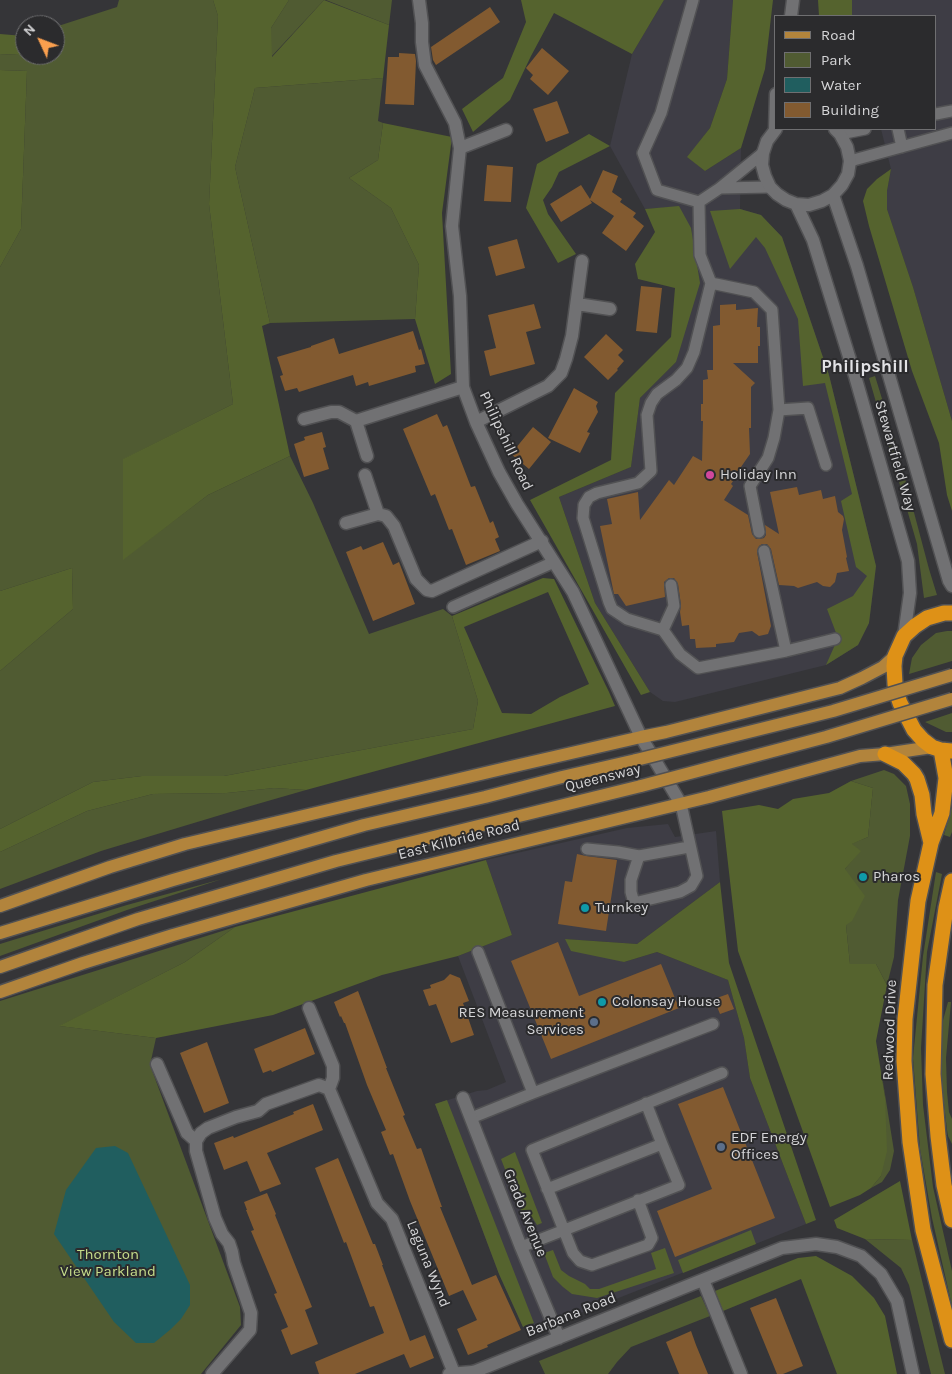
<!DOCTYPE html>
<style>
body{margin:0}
#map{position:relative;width:952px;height:1374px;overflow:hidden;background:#353538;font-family:Karla,sans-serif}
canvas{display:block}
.legend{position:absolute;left:774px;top:15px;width:162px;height:115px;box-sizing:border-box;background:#2b2b2d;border:1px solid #6f6f71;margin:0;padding:6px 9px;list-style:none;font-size:15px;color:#d5d5d7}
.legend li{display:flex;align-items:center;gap:10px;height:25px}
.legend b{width:25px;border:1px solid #6f6f71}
.north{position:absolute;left:15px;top:15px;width:50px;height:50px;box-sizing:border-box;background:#2b2b2d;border:1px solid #6f6f71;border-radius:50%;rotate:313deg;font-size:14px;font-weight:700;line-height:20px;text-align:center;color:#d5d5d7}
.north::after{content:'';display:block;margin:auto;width:18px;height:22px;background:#fa9f4e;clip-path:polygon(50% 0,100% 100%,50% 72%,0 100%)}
</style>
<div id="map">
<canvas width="952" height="1374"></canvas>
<ul class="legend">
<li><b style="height:6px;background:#b2843c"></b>Road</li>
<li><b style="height:14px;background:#505b32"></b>Park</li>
<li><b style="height:14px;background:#205e5f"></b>Water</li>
<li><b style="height:14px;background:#825a30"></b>Building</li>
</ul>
<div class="north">N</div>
</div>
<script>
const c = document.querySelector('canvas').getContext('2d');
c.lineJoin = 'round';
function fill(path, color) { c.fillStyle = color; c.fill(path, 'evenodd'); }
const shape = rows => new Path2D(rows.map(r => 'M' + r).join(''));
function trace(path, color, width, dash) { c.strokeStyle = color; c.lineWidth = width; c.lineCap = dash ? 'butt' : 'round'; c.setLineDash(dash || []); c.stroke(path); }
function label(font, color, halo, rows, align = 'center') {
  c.font = font + ' Karla,sans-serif'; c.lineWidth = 4; c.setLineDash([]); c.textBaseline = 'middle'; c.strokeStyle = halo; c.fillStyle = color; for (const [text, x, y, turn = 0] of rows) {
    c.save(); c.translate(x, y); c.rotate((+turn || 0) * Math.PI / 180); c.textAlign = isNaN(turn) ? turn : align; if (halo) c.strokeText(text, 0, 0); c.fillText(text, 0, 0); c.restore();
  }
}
fill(shape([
 [664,0,733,0,727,79,710,128,688,157,705,171,741,148,740,209,761,215,782,237,829,375,876,566,869,623,858,645,826,665,675,702,663,701,650,692,595,603,559,497,631,467,640,398,676,362,679,207,645,209,610,146,632,54],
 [852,0,952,0,952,421,913,287,887,209,887,191,891,169,881,129,936,129,936,16,852,16],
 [668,824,675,837,716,831,720,882,637,944,565,939,624,962,657,952,728,980,744,1038,750,1078,806,1224,578,1314,568,1313,534,1328,533,1323,523,1327,499,1274,435,1104,477,1091,487,1090,506,1082,458,956,512,935,486,860,627,828]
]), '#3e3d45');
fill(shape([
 [119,0,213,0,218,16,209,204,233,404,124,459,123,559,208,495,290,456,313,503,369,634,443,609,452,616,478,701,473,729,224,776,142,776,93,782,0,829,0,671,73,609,72,568,0,591,0,267,21,229,27,71,0,70,0,54,21,55,24,36,25,36,25,55,55,55,55,27,117,7],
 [289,0,324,0,271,57,271,28],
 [326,0,392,0,389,25],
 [383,78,378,121,383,123,378,160,349,178,391,208,419,265,415,319,270,323,235,167,255,88],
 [875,376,895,441,929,569,937,595,924,598,917,544,869,378],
 [947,631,952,631,952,661,909,674,912,658,921,645,936,633],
 [952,713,952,732,946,732,925,722],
 [884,770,894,774,906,786,910,804,910,836,898,900,894,957,887,985,876,964,850,964,846,925,845,869,860,851,851,844,868,837,873,788,851,781],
 [274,788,306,790,247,807,101,851,0,889,0,852,87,811,153,794,227,793],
 [952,806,952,832,950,837,944,835],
 [936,872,942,874,927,952,921,1048,923,1105,933,1187,952,1271,952,1306,932,1218,920,1149,913,1058,923,956],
 [222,879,127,910,0,956,0,944,127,905],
 [235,927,185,962,60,1026,156,1038,150,1065,240,1307,241,1325,201,1374,0,1374,0,1001],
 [948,1002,951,1002,946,1058,947,1092,949,1112,952,1119,952,1144,948,1136,947,1130,942,1086,942,1024],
 [879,1057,894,1151,890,1170,882,1182,871,1188,881,1176,885,1097],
 [865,1239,912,1240,945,1374,931,1374,909,1285,901,1268],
 [701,1296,710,1316,631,1347,617,1362,608,1374,545,1374,539,1361]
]), '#505b32');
fill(shape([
 [213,0,289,0,271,28,272,57,324,0,389,25,383,78,255,88,235,167,270,323,262,326,290,456,208,495,123,560,123,459,233,404,209,204,218,16],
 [521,0,664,0,632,54,554,13,531,56,510,100,473,132,462,109,503,78,526,22],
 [733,0,773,0,765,69,741,148,705,171,687,157,710,128,727,79],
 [818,0,852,0,852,16,819,16],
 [0,34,24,36,21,55,0,54],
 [0,70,27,71,21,229,0,267],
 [383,123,452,137,442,213,451,374,435,384,415,319,419,265,391,208,349,178,378,160],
 [589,134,610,146,559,172,552,187,543,200,548,214,576,254,558,263,526,208,537,164],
 [891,169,887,191,887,209,913,287,952,421,952,511,947,495,939,443,912,371,869,226,863,201,867,189,877,179],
 [679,206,691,228,700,283,676,362,640,398,631,467,559,497,595,603,650,692,641,695,530,500,611,460,615,393,671,337,675,288,638,279,635,264,655,232,645,209],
 [740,209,761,215,782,237,829,375,876,566,869,623,858,645,826,665,838,638,827,609,853,596,867,576,856,567,841,501,852,494,825,383,803,386,798,319,765,248,756,237,730,269,710,211],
 [72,568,73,609,0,671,0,591],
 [543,578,554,579,609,692,615,706,306,790,274,788,227,793,153,794,87,811,0,852,0,829,93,782,142,776,224,776,473,729,478,701,452,616],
 [548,592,589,684,560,697,531,714,502,713,464,627],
 [851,781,873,788,868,837,852,844,861,851,845,869,865,896,852,921,846,925,850,964,876,964,887,985,876,1041,885,1097,887,1151,881,1176,871,1188,860,1195,830,1207,738,951,722,811,759,805,778,809,793,799,829,793],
 [486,860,512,935,458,956,382,975,273,1015,156,1038,59,1026,185,962,235,927],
 [720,882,729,963,816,1220,806,1224,750,1078,744,1038,728,980,657,952,624,962,571,951,565,939,637,944],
 [447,1100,534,1323,523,1327,499,1274,435,1104],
 [515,1152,542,1223,537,1225,532,1217,524,1218,501,1159],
 [900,1181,912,1240,865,1239,837,1228,834,1220],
 [751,1230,756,1244,683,1273,678,1260],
 [665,1248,674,1273,597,1298,572,1294,563,1287,553,1277,544,1253,553,1250,561,1270,569,1276,585,1284,590,1289,599,1289,656,1269,651,1253],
 [816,1256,852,1276,874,1298,885,1316,897,1374,837,1374,801,1279,723,1311,715,1291,798,1258]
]), '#55632e');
fill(shape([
 [115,1146,128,1153,190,1285,190,1305,181,1319,171,1329,154,1343,136,1343,114,1322,54,1234,66,1190,96,1148]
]), '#205e5f');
fill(shape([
 [490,7,500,22,436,65,433,60,431,47],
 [542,48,569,71,548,95,530,79,533,75,526,68],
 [399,53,415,54,416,61,414,105,385,104,388,57,399,57],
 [557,101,569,133,546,142,533,109],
 [487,165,513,167,511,202,484,201],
 [603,170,618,176,612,192,622,199,620,202,636,213,633,217,644,226,626,251,602,233,614,216,590,200,592,203,561,222,550,204,581,185,590,199],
 [517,239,525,268,496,276,488,247],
 [641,286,662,288,657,333,636,331],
 [534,304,541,328,526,332,535,364,490,376,484,351,496,348,488,315],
 [736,304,736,310,758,308,757,327,760,327,760,346,758,346,758,363,733,363,755,383,751,387,751,428,749,428,750,454,741,467,742,468,731,484,733,486,724,500,748,515,752,534,756,539,760,539,764,538,766,535,765,525,779,534,770,492,797,487,799,495,821,490,823,499,835,496,838,512,843,516,844,519,842,530,847,557,846,558,849,571,837,573,835,582,830,587,823,586,817,582,798,588,794,586,779,585,771,549,767,544,762,544,759,546,757,552,771,626,768,634,759,636,752,631,739,633,734,642,716,644,716,647,696,648,695,639,690,639,689,625,682,626,680,612,681,605,678,584,674,578,669,578,664,582,665,597,626,606,618,594,614,594,600,526,612,524,607,499,638,492,640,520,669,480,674,485,693,456,702,461,703,421,701,421,701,404,703,404,703,380,708,379,707,370,713,370,713,326,720,325,720,305],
 [413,331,419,350,421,349,425,364,415,366,416,372,369,386,368,382,356,386,353,375,299,392,297,388,285,391,280,376,283,375,277,357,311,347,311,346,334,338,339,354],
 [606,334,623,350,618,355,624,361,617,369,618,370,608,380,584,357],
 [574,388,598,402,596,406,598,412,587,432,590,433,580,453,548,438],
 [437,414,443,427,447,425,471,487,475,486,490,523,493,521,499,537,495,539,500,551,466,565,452,529,449,530,435,494,431,496,403,429],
 [533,427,551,442,529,469,511,454],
 [322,432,326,447,323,448,329,469,304,477,294,444,305,440,304,437],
 [383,542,393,565,399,562,415,604,373,621,346,552,361,546,363,550],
 [577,854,586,856,617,860,606,931,558,924,565,881,572,882],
 [558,942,579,996,661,964,679,1008,551,1059,511,961],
 [450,974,460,978,469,1001,463,1003,474,1035,451,1043,436,1004,429,1006,423,990,431,988,430,985,444,980],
 [358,991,387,1068,386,1068,405,1115,403,1116,417,1149,421,1148,442,1207,440,1207,472,1285,496,1275,521,1330,487,1345,488,1347,468,1355,457,1329,477,1320,463,1290,449,1296,410,1201,393,1154,390,1155,381,1132,386,1130,367,1085,345,1023,344,1023,341,1016,340,1017,334,1002],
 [728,994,734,1009,720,1014,714,999],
 [305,1028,315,1054,272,1072,271,1070,263,1073,254,1049],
 [207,1042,229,1103,204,1113,180,1053],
 [723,1087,775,1218,675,1257,657,1211,712,1189,678,1104],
 [313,1104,323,1130,267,1153,281,1184,260,1192,247,1161,224,1170,214,1143,233,1136,234,1138,294,1114,293,1112],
 [338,1158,373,1244,375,1244,383,1265,382,1265,410,1341,425,1335,434,1358,410,1368,404,1354,355,1374,319,1374,315,1362,384,1333,374,1306,370,1307,346,1242,344,1243,315,1168],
 [267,1193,276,1214,275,1215,312,1307,305,1310,318,1344,291,1355,281,1330,288,1327,274,1294,277,1293,251,1231,254,1230,246,1210,247,1210,244,1202],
 [776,1298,803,1366,783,1374,777,1374,750,1308],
 [691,1331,696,1345,708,1374,679,1374,666,1342]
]), '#825a30');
const lane = shape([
 [693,0,661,113,643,153,657,190,699,202,720,188],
 [936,114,952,111],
 [898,129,902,147],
 [840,134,865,129],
 [763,153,720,188,770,187],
 [850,161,952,133],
 [699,202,700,255,711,283,694,352,687,368,676,380,657,394,651,403,647,415,651,471,638,483,597,493,589,497,584,505,583,518,609,602,612,609,627,619,663,630,680,654,698,668,786,651,835,639],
 [711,283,754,292,772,310,779,410,774,438,768,458,750,486,759,532],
 [779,410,808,408,826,465],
 [764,551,786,651],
 [453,607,554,562],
 [663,630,674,606,671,585],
 [681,804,697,876,691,886,680,892,634,903,631,892,631,880,639,856,689,847],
 [587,849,618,852,639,856],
 [478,952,533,1093],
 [471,1118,533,1093,713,1024],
 [547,1189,662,1144],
 [638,1200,652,1238,648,1245,592,1265,580,1261,573,1253,532,1150,722,1073],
 [521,1247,679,1185,662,1144,646,1103]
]);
const street = shape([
 [419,0,422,23,422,42,425,65,455,123,460,148,452,226,460,296,463,387,476,422,499,472,517,504,573,592,641,737,681,804],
 [460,148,506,130],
 [577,304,610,309],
 [304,419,331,412,339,412,356,421,463,387],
 [356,421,367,456],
 [476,422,548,386,561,373,566,359,572,336,582,261],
 [365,475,378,514,386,516,394,526,416,579,427,590,432,591,542,541],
 [346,523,378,514],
 [309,1008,333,1066,333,1078,329,1089],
 [157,1064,187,1133,196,1141],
 [463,1098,521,1247,559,1338],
 [703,1280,741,1374],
 [212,1374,250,1330,251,1313,234,1263,232,1252,229,1243,222,1234,215,1218,196,1151,196,1141,201,1133,208,1128,236,1117,258,1111,266,1104,319,1085,329,1089,377,1203,392,1219,454,1373],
 [449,1374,472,1372,476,1371,782,1248,816,1244,837,1247,861,1256,881,1274,897,1301,913,1374]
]);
const secondary = shape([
 [791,16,793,0],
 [776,129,767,141,763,153,762,165,765,176,770,187,777,194,786,200,796,204,809,205,822,201,833,195,842,185,848,174,850,161,847,147,840,134,835,129],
 [775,130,776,94],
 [833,195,857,266,949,581,952,586],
 [796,204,813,240,855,376,908,561,910,593,904,636]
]);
const primary = shape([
 [0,906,110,867,185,844,506,768,641,737,666,732,840,688,862,678,883,667,895,656],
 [0,933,173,880,364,825,485,797,562,777,636,760],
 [0,967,138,919,336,861,641,786],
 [0,992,83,963,173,935,366,880,709,797,860,756,885,754,932,747]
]);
const highway = shape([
 [952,613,944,613,927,618,915,626,904,636,895,656,894,666,895,684,897,694,900,703,914,730,923,740,932,747,941,750,952,751],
 [941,750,946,778,942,813,931,843,918,901,905,1019,904,1061,910,1142,923,1230,952,1340],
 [885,754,903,763,914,774,917,779,922,795,924,814,931,843],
 [952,881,946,908,935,985,933,1074,938,1136,944,1185,952,1220]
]);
trace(lane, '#515153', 14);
trace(street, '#515153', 15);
trace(secondary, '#515153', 15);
trace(primary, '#515153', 15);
trace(highway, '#515153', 18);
trace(lane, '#717173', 11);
trace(street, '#717173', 12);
trace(secondary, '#717173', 12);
trace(primary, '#b2843c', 12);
trace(highway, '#de9117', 15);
const primaryBridge = shape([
 [636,760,833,711,952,675],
 [641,786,826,737,952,699]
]);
trace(primaryBridge, '#515153', 15, []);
trace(primaryBridge, '#b2843c', 12);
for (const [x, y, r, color] of [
 [710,475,5,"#d1479c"],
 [863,877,5,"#0f9aa8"],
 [585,908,5,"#0f9aa8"],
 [602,1002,5,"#0f9aa8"],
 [594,1022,5,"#5c6f8a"],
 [721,1147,5,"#5c6f8a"]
]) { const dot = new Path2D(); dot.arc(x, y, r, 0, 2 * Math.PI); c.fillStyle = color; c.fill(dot); trace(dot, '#2b2b2d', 2); }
label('15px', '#d5d5d7', '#2b2b2d', [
 ["Philipshill Road",506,441,65],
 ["Stewartfield Way",895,456,74],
 ["Queensway",603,778,-14],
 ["East Kilbride Road",459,840,-14],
 ["Redwood Drive",890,1030,-88],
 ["Grado Avenue",525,1213,68],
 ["Laguna Wynd",428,1264,68],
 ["Barbana Road",571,1315,-22]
]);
label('15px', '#d5d5d7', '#2b2b2d', [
 ["Holiday Inn",720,475],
 ["Pharos",873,877],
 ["Turnkey",595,908],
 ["Colonsay House",612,1002],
 ["RES Measurement",584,1013,"right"],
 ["Services",584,1030,"right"],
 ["EDF Energy",731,1138],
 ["Offices",731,1155]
], 'left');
label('15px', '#c6dd8b', '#2b2b2d', [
 ["Thornton",108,1255],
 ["View Parkland",108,1272]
]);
label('bold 18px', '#e2e2e5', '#2b2b2d', [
 ["Philipshill",865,367]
]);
</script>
